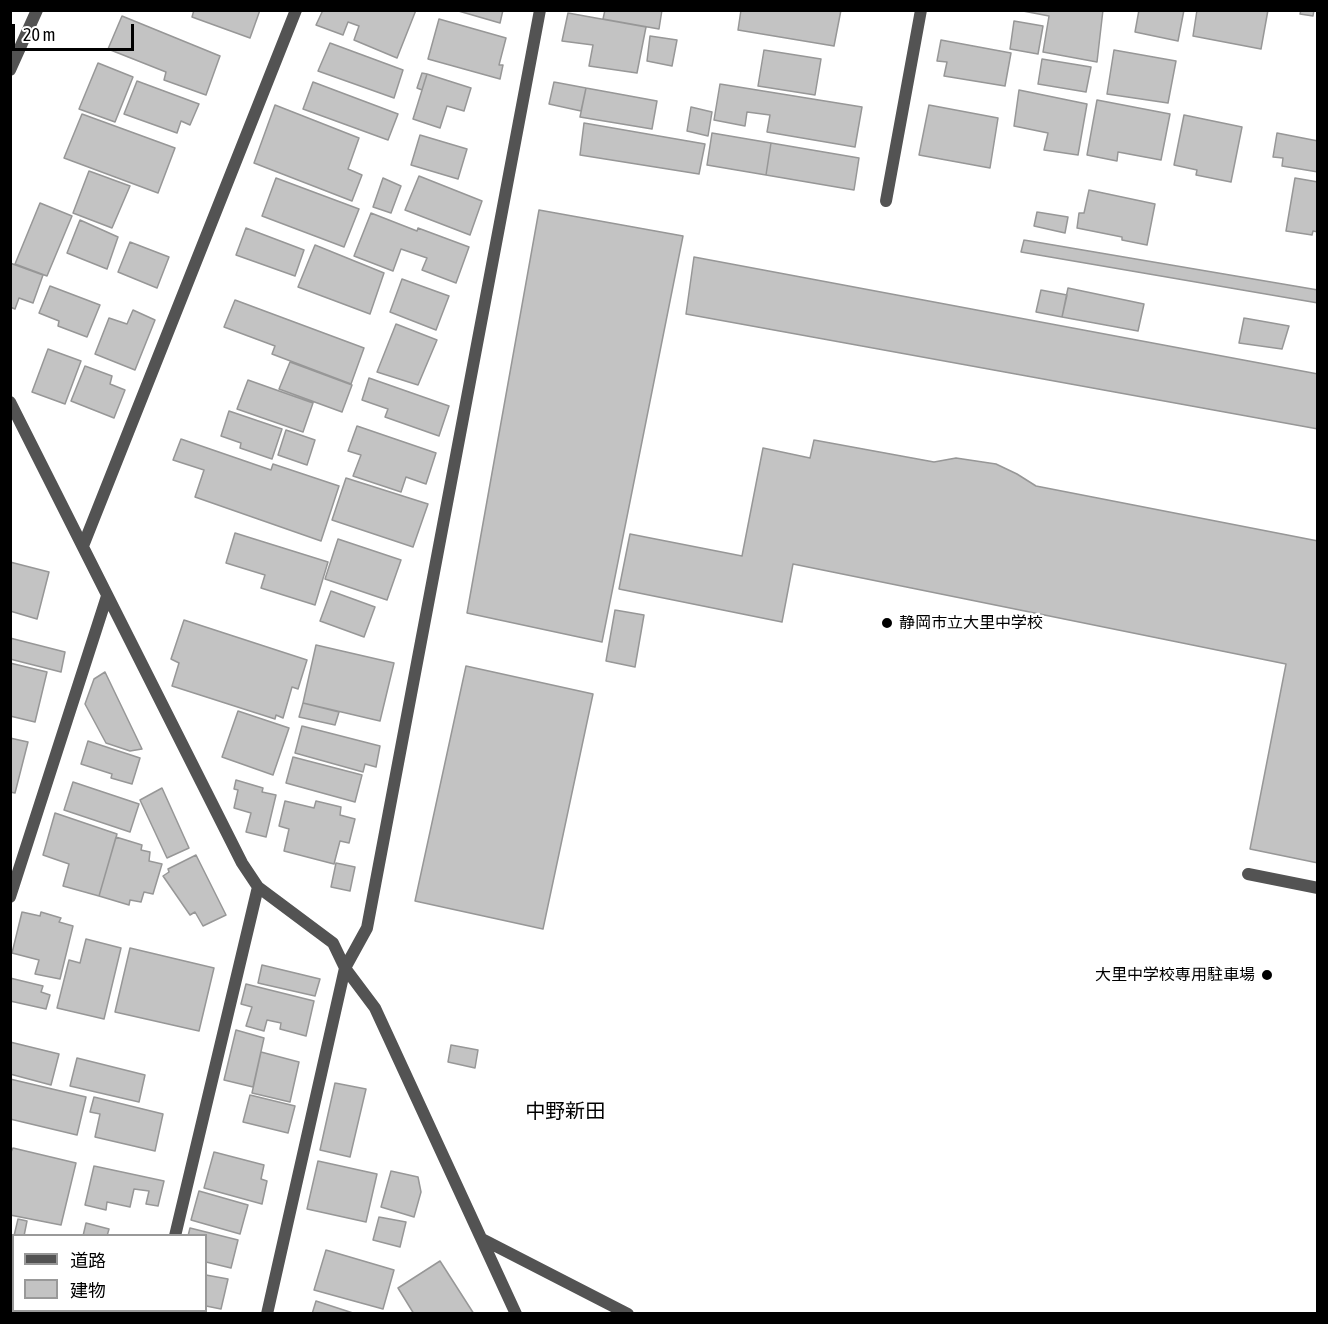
<!DOCTYPE html>
<meta charset="utf-8">
<style>
body{margin:0}
#map{position:relative;width:1328px;height:1324px;overflow:hidden;background:#fff;font-family:"Asap Condensed","Noto Sans JP",sans-serif}
canvas{display:block}
.frame{position:absolute;inset:0;border:12px solid #000;pointer-events:none}
.legend{position:absolute;left:12px;top:1234px;width:195px;height:78px;box-sizing:border-box;background:#fff;border:2px solid #999;margin:0;padding:8px 10px;list-style:none;font-size:18px;color:#000}
.legend li{display:flex;align-items:center;gap:12px;height:30px}
.legend b{width:30px;border:2px solid #999}
.scale{position:absolute;left:12px;top:24px;width:122px;height:27px;box-sizing:border-box;border:3px solid #000;border-top:0;padding-left:8px;font-size:18px;line-height:21px;white-space:nowrap;color:#000;-webkit-text-stroke:4px #fff;paint-order:stroke}
</style>
<div id="map">
<canvas width="1328" height="1324"></canvas>
<div class="frame"></div>
<ul class="legend">
<li><b style="height:8px;background:#535353"></b>道路</li>
<li><b style="height:16px;background:#c3c3c3"></b>建物</li>
</ul>
<div class="scale">20 m</div>
</div>
<script>
const c = document.querySelector('canvas').getContext('2d');
c.lineJoin = 'round';
function fill(path, color) { c.fillStyle = color; c.fill(path, 'evenodd'); }
const shape = rows => new Path2D(rows.map(r => 'M' + r).join(''));
function trace(path, color, width, dash) { c.strokeStyle = color; c.lineWidth = width; c.lineCap = dash ? 'butt' : 'round'; c.setLineDash(dash || []); c.stroke(path); }
function label(font, color, halo, rows, align = 'center') {
  c.font = font + ' "Asap Condensed","Noto Sans JP",sans-serif'; c.lineWidth = 4.5; c.setLineDash([]); c.textBaseline = 'middle'; c.strokeStyle = halo; c.fillStyle = color; for (const [text, x, y, turn = 0] of rows) {
    c.save(); c.translate(x, y); c.rotate((+turn || 0) * Math.PI / 180); c.textAlign = isNaN(turn) ? turn : align; if (halo) c.strokeText(text, 0, 0); c.fillText(text, 0, 0); c.restore();
  }
}
const building = shape([
 [194,10,260,10,250,38,192,17,194,10],
 [323,10,416,10,397,58,354,40,359,26,348,22,343,35,316,25,323,10],
 [455,10,503,10,500,23,455,10],
 [605,10,662,10,659,29,603,19,605,10],
 [741,10,841,10,834,46,738,30,741,10],
 [1103,10,1097,62,1043,52,1049,16,1023,11,1103,10],
 [1139,10,1184,10,1178,41,1135,32,1139,10],
 [1197,10,1268,10,1261,49,1193,36,1197,10],
 [1301,10,1314,10,1313,16,1300,14,1301,10],
 [568,13,646,27,637,73,589,66,593,45,562,41,568,13],
 [122,16,220,56,206,95,164,80,166,72,108,49,122,16],
 [439,19,506,38,499,65,503,65,500,79,428,59,439,19],
 [1014,21,1043,26,1038,54,1010,49,1014,21],
 [650,36,677,40,672,66,647,61,650,36],
 [941,40,1011,53,1005,86,944,76,947,62,937,61,941,40],
 [330,43,403,70,394,98,318,71,330,43],
 [764,50,821,59,815,95,758,86,764,50],
 [1114,50,1176,61,1168,103,1107,94,1114,50],
 [1042,59,1091,67,1086,92,1038,84,1042,59],
 [98,63,133,77,115,122,79,109,98,63],
 [422,73,427,74,422,90,417,88,422,73],
 [427,74,471,88,464,111,447,106,440,128,413,119,427,74],
 [137,81,199,104,190,125,181,121,177,133,124,114,137,81],
 [313,82,398,114,388,140,303,109,313,82],
 [554,82,586,88,581,111,549,104,554,82],
 [720,84,862,107,855,147,767,132,770,115,747,112,745,126,714,120,720,84],
 [586,88,657,101,652,129,580,117,586,88],
 [1019,90,1087,104,1078,155,1044,150,1048,133,1014,126,1019,90],
 [1097,100,1170,114,1161,160,1118,152,1117,161,1087,155,1097,100],
 [275,105,359,138,348,169,362,175,352,201,254,163,275,105],
 [929,105,998,118,990,168,919,155,929,105],
 [691,107,712,112,708,136,687,131,691,107],
 [82,114,175,148,158,193,64,158,82,114],
 [1184,115,1242,127,1231,182,1196,175,1197,170,1174,165,1184,115],
 [584,123,705,144,699,174,580,155,584,123],
 [712,133,771,143,766,175,707,165,712,133],
 [1277,133,1318,141,1318,172,1282,166,1283,158,1273,157,1277,133],
 [420,135,467,149,458,179,411,165,420,135],
 [771,143,859,158,854,190,766,175,771,143],
 [89,171,130,186,112,228,73,213,89,171],
 [419,176,482,201,470,235,405,210,419,176],
 [276,178,359,209,344,247,262,216,276,178],
 [383,178,401,186,391,213,373,207,383,178],
 [1295,178,1318,182,1318,232,1313,231,1312,235,1286,231,1295,178],
 [1089,190,1155,204,1147,245,1122,240,1122,237,1077,228,1079,213,1084,213,1089,190],
 [40,203,72,216,47,276,15,264,40,203],
 [539,210,683,236,602,642,467,613,539,210],
 [1037,212,1068,217,1065,233,1034,226,1037,212],
 [371,213,417,231,418,228,469,247,456,283,422,270,427,258,401,249,393,271,354,256,371,213],
 [80,220,118,237,107,269,67,253,80,220],
 [246,228,304,250,295,276,236,255,246,228],
 [1024,240,1318,290,1318,303,1021,252,1024,240],
 [130,242,169,257,157,288,118,272,130,242],
 [315,245,384,273,370,314,298,287,315,245],
 [694,257,1318,374,1318,429,686,314,694,257],
 [10,263,43,275,33,303,19,298,15,309,10,307,10,263],
 [402,279,449,296,436,330,390,312,402,279],
 [50,286,100,305,87,337,58,326,59,321,39,313,50,286],
 [1068,288,1144,304,1138,331,1062,317,1068,288],
 [1041,290,1067,295,1062,317,1036,312,1041,290],
 [235,300,364,348,351,384,272,354,275,346,224,327,235,300],
 [133,310,155,320,135,370,95,354,109,318,127,324,133,310],
 [1244,318,1289,326,1282,349,1239,343,1244,318],
 [396,324,437,340,418,385,377,372,396,324],
 [48,349,81,361,65,404,32,392,48,349],
 [290,362,352,385,342,412,279,389,290,362],
 [85,366,112,376,110,384,125,390,114,418,71,401,85,366],
 [369,378,449,406,439,436,385,417,388,409,362,400,369,378],
 [248,380,313,403,303,432,237,409,248,380],
 [229,411,282,429,272,459,240,448,241,443,221,436,229,411],
 [357,426,436,453,426,484,406,477,401,492,353,476,361,455,348,451,357,426],
 [286,430,315,440,307,465,278,455,286,430],
 [181,439,271,470,273,464,339,486,321,541,195,497,204,470,173,460,181,439],
 [814,440,934,462,956,458,996,464,1017,474,1036,486,1318,541,1318,863,1250,849,1286,664,793,564,782,622,619,589,630,534,742,556,763,448,810,458,814,440],
 [346,478,428,504,413,547,332,520,346,478],
 [235,533,328,562,315,605,261,588,265,575,226,563,235,533],
 [338,539,401,560,387,600,325,579,338,539],
 [10,562,49,572,37,619,10,611,10,562],
 [331,591,375,607,364,637,320,621,331,591],
 [615,610,644,615,635,667,606,661,615,610],
 [184,620,307,660,298,689,292,687,283,718,276,715,275,719,172,686,179,663,171,659,184,620],
 [10,638,65,652,61,672,10,659,10,638],
 [316,645,394,663,380,721,303,703,316,645],
 [10,663,47,672,35,722,10,716,10,663],
 [466,666,593,694,543,929,415,901,466,666],
 [105,672,142,749,130,751,106,743,85,704,94,679,105,672],
 [303,703,339,712,335,725,299,717,303,703],
 [238,711,289,728,273,775,222,757,238,711],
 [302,726,380,746,376,767,365,764,363,772,295,753,302,726],
 [10,738,28,742,15,793,10,792,10,738],
 [88,741,140,758,132,784,111,778,112,774,81,764,88,741],
 [293,757,362,775,355,802,286,783,293,757],
 [236,780,263,788,262,792,276,795,266,837,246,832,251,813,234,808,238,790,234,789,236,780],
 [73,782,139,804,130,832,64,810,73,782],
 [162,788,189,848,167,858,140,800,162,788],
 [285,801,314,808,316,801,341,807,340,815,355,819,349,843,340,841,334,864,284,851,289,829,279,826,285,801],
 [55,813,117,834,99,896,63,886,69,864,43,855,55,813],
 [116,837,142,845,141,850,150,852,149,861,162,864,153,894,144,892,141,902,130,900,129,905,99,896,116,837],
 [196,855,226,915,203,926,195,912,190,915,163,876,169,872,168,869,196,855],
 [336,863,355,867,350,891,331,887,336,863],
 [22,912,40,916,41,912,61,918,59,922,73,926,60,979,35,974,39,960,12,953,22,912],
 [86,939,121,948,104,1019,57,1008,69,960,80,963,86,939],
 [130,948,214,968,199,1031,115,1012,130,948],
 [262,965,320,979,315,996,258,983,262,965],
 [10,978,43,986,41,992,50,995,46,1009,10,1001,10,978],
 [246,984,314,1001,306,1036,280,1029,281,1023,267,1020,264,1031,246,1026,252,1007,241,1004,246,984],
 [236,1030,264,1038,253,1087,224,1080,236,1030],
 [10,1042,59,1054,51,1085,10,1074,10,1042],
 [451,1045,478,1050,475,1068,448,1062,451,1045],
 [261,1052,299,1062,290,1102,252,1093,261,1052],
 [77,1058,145,1075,139,1102,70,1086,77,1058],
 [10,1079,86,1097,77,1135,10,1119,10,1079],
 [335,1083,366,1089,350,1157,320,1150,335,1083],
 [250,1095,295,1106,288,1133,243,1122,250,1095],
 [94,1097,163,1114,155,1151,95,1137,100,1114,90,1112,94,1097],
 [13,1148,76,1163,61,1225,10,1215,10,1154,13,1148],
 [214,1152,264,1165,261,1179,267,1181,262,1204,204,1188,214,1152],
 [318,1161,377,1174,366,1222,307,1209,318,1161],
 [94,1166,164,1181,158,1206,146,1204,149,1191,134,1189,130,1207,107,1202,106,1210,85,1205,94,1166],
 [391,1171,418,1177,421,1192,414,1217,381,1207,391,1171],
 [199,1191,248,1205,240,1234,191,1220,199,1191],
 [379,1217,406,1222,400,1247,373,1240,379,1217],
 [18,1219,27,1221,24,1236,14,1236,18,1219],
 [86,1223,109,1229,107,1236,83,1236,86,1223],
 [190,1228,238,1240,231,1268,206,1262,206,1236,188,1236,190,1228],
 [326,1250,394,1270,383,1309,314,1290,326,1250],
 [440,1261,474,1314,414,1314,398,1288,440,1261],
 [10,1262,14,1262,14,1305,10,1305,10,1262],
 [206,1275,228,1279,221,1309,206,1306,206,1275],
 [316,1301,356,1314,312,1314,316,1301],
 [64,1310,121,1310,121,1314,75,1314,64,1310],
 [169,1310,185,1310,200,1314,168,1314,169,1310]
]);
fill(building, '#c3c3c3');
trace(building, '#979797', 1.5);
trace(shape([
 [1248,874,1318,888]
]), '#535353', 12);
trace(shape([
 [10,70,37,10],
 [886,201,921,10],
 [10,402,242,863,258,887,333,943,345,968,375,1008,516,1314],
 [83,546,296,10],
 [10,897,107,596],
 [175,1236,258,887],
 [482,1239,628,1314],
 [156,1314,157,1310],
 [267,1314,345,968,367,928,540,10]
]), '#535353', 12);
for (const [x, y, r, color] of [
 [887,623,6,"#000"],
 [1267,975,6,"#000"]
]) { const dot = new Path2D(); dot.arc(x, y, r, 0, 2 * Math.PI); c.fillStyle = color; c.fill(dot); trace(dot, '#fff', 2); }
label('16px', '#000', '#fff', [
 ["静岡市立大里中学校",899,623],
 ["大里中学校専用駐車場",1255,975,"right"]
], 'left');
label('20px', '#000', '#fff', [
 ["中野新田",565,1112]
]);
</script>
